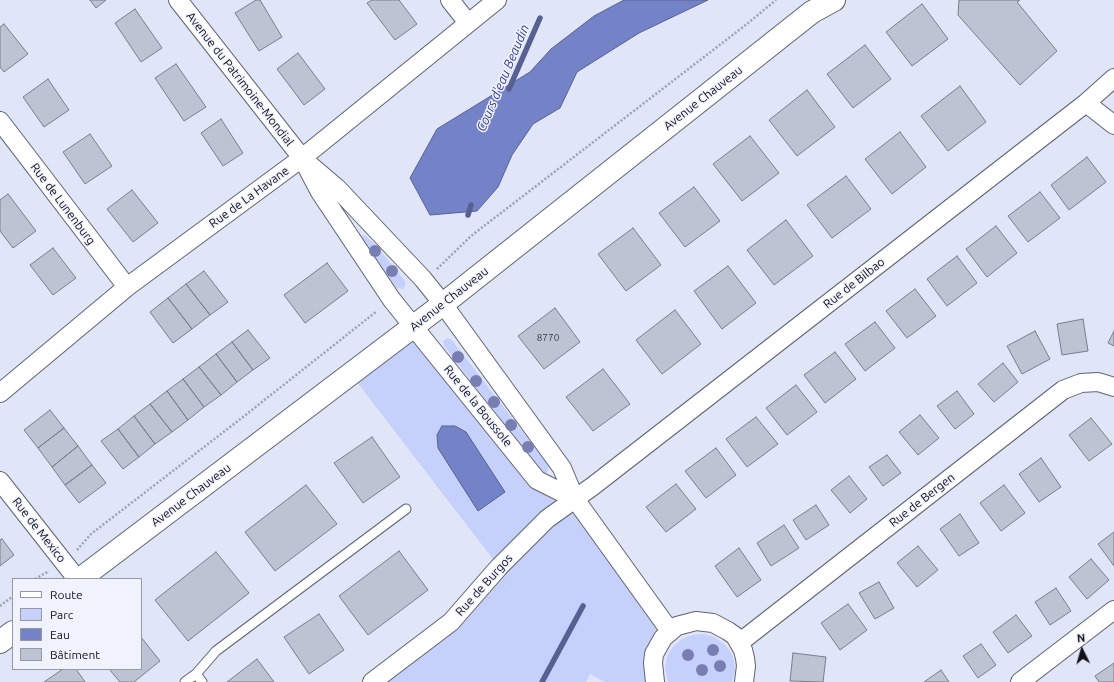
<!DOCTYPE html>
<meta charset="utf-8">
<style>
body{margin:0}
#map{position:relative;width:1114px;height:682px;overflow:hidden;background:#e0e5f7;font-family:Ubuntu,sans-serif}
canvas{display:block}
.legend{position:absolute;left:12px;top:578px;width:130px;height:92px;box-sizing:border-box;background:#f0f3fd;border:1px solid #9699a1;margin:0;padding:5px 7px;list-style:none;font-size:12px;color:#101218}
.legend li{display:flex;align-items:center;gap:8px;height:20px}
.legend b{width:20px;border:1px solid #9699a1}
.north{position:absolute;left:1062px;top:630px;width:40px;height:40px;-webkit-text-stroke:3px #f0f3fd;paint-order:stroke;rotate:355deg;font-size:11px;font-weight:700;line-height:16px;text-align:center;color:#101218}
.north::after{content:'';display:block;margin:auto;width:14px;height:18px;background:#101218;clip-path:polygon(50% 0,100% 100%,50% 72%,0 100%)}
</style>
<div id="map">
<canvas width="1114" height="682"></canvas>
<ul class="legend">
<li><b style="height:5px;background:#fff"></b>Route</li>
<li><b style="height:11px;background:#c6d1fb"></b>Parc</li>
<li><b style="height:11px;background:#7483c7"></b>Eau</li>
<li><b style="height:11px;background:#bec3d4"></b>Bâtiment</li>
</ul>
<div class="north">N</div>
</div>
<script>
const c = document.querySelector('canvas').getContext('2d');
c.lineJoin = 'round';
function fill(path, color) { c.fillStyle = color; c.fill(path, 'evenodd'); }
const shape = rows => new Path2D(rows.map(r => 'M' + r).join(''));
function trace(path, color, width, dash) { c.strokeStyle = color; c.lineWidth = width; c.lineCap = dash ? 'butt' : 'round'; c.setLineDash(dash || []); c.stroke(path); }
function label(font, color, halo, rows, align = 'center') {
  c.font = font + ' Ubuntu,sans-serif'; c.lineWidth = 3; c.setLineDash([]); c.textBaseline = 'middle'; c.strokeStyle = halo; c.fillStyle = color; for (const [text, x, y, turn = 0] of rows) {
    c.save(); c.translate(x, y); c.rotate((+turn || 0) * Math.PI / 180); c.textAlign = isNaN(turn) ? turn : align; if (halo) c.strokeText(text, 0, 0); c.fillText(text, 0, 0); c.restore();
  }
}
fill(shape([
 [364,235,375,244,405,281,405,286,403,289,397,288,369,253,362,237],
 [413,327,566,515,572,503,670,631,655,682,605,682,590,674,586,682,372,682,499,567,350,373],
 [448,338,452,340,549,466,547,473,542,473,444,346,443,341],
 [704,634,714,637,723,643,730,651,734,660,735,671,732,682,668,682,665,668,667,656,673,647,682,639,692,635]
]), '#c6d1fb');
const water = shape([
 [624,0,708,0,639,33,577,72,560,108,533,124,512,155,498,187,477,211,430,215,410,178,437,129,530,72,551,49,594,16,624,0],
 [442,426,455,426,466,432,505,492,478,511,438,448,437,435,442,426]
]);
fill(water, '#7483c7');
trace(water, '#566192', 1);
trace(shape([
 [509,89,540,18],
 [468,215,471,205],
 [542,682,583,606]
]), '#566192', 5.5);
const building = shape([
 [90,0,106,0,96,8,90,0],
 [256,0,260,0,282,37,259,51,235,13,256,0],
 [372,0,399,0,417,24,395,40,367,3,372,0],
 [959,0,1020,0,1017,2,1057,51,1020,85,958,15,959,0],
 [922,4,948,39,912,66,886,32,922,4],
 [135,9,162,48,141,62,115,23,135,9],
 [4,24,28,54,4,72,0,67,0,27,4,24],
 [865,45,891,79,853,108,827,74,865,45],
 [298,53,325,89,304,105,277,69,298,53],
 [176,64,206,107,184,121,155,78,176,64],
 [48,79,69,110,44,127,23,97,48,79],
 [960,86,986,122,948,151,921,116,960,86],
 [807,90,835,127,797,156,769,120,807,90],
 [221,119,243,153,223,166,201,133,221,119],
 [900,132,926,167,892,194,865,159,900,132],
 [90,134,112,166,85,184,63,152,90,134],
 [750,136,779,173,742,201,713,164,750,136],
 [1087,157,1106,182,1069,210,1051,185,1087,157],
 [846,176,871,209,832,238,807,205,846,176],
 [694,187,720,221,685,247,659,213,694,187],
 [132,190,158,223,133,242,107,209,132,190],
 [1040,192,1060,218,1028,242,1008,216,1040,192],
 [8,194,36,231,13,248,0,231,0,200,8,194],
 [786,220,813,256,774,285,747,250,786,220],
 [996,226,1017,253,987,277,966,249,996,226],
 [633,228,661,265,626,291,598,254,633,228],
 [53,248,76,278,53,295,30,265,53,248],
 [957,256,977,283,947,306,927,279,957,256],
 [327,263,348,291,305,323,284,295,327,263],
 [728,266,756,303,722,329,694,291,728,266],
 [204,271,228,302,210,315,186,284,204,271],
 [186,284,210,315,192,329,168,298,186,284],
 [915,289,936,316,907,338,886,311,915,289],
 [168,298,192,329,173,343,150,312,168,298],
 [555,308,580,342,544,369,518,336,555,308],
 [675,310,701,344,662,374,636,340,675,310],
 [1083,319,1088,351,1062,355,1057,324,1083,319],
 [875,322,895,348,865,371,845,344,875,322],
 [248,330,270,358,253,370,232,342,248,330],
 [1035,331,1050,359,1022,374,1007,346,1035,331],
 [1114,331,1114,346,1108,343,1114,331],
 [232,342,253,370,237,382,216,354,232,342],
 [835,352,856,379,825,403,804,375,835,352],
 [216,354,237,382,221,395,199,367,216,354],
 [1003,363,1018,382,994,402,978,384,1003,363],
 [199,367,221,395,204,407,183,379,199,367],
 [603,369,630,404,593,431,566,397,603,369],
 [183,379,204,407,188,420,167,391,183,379],
 [796,385,817,412,787,435,766,408,796,385],
 [167,391,188,420,172,432,150,404,167,391],
 [957,391,974,414,955,429,937,406,957,391],
 [150,404,172,432,155,444,134,416,150,404],
 [50,410,64,428,38,448,24,430,50,410],
 [920,415,939,438,918,455,899,432,920,415],
 [134,416,155,444,139,457,118,429,134,416],
 [756,417,778,444,747,467,726,439,756,417],
 [1091,418,1112,444,1089,461,1069,435,1091,418],
 [64,428,78,446,52,467,38,448,64,428],
 [118,429,139,457,123,469,101,441,118,429],
 [372,437,400,477,363,503,334,463,372,437],
 [78,446,92,465,65,485,52,467,78,446],
 [716,448,736,475,706,498,685,471,716,448],
 [887,455,901,473,883,486,869,467,887,455],
 [1041,458,1061,487,1039,502,1019,474,1041,458],
 [92,465,106,483,79,503,65,485,92,465],
 [849,476,867,499,850,513,831,490,849,476],
 [676,484,696,509,666,532,646,507,676,484],
 [306,485,337,524,275,571,245,532,306,485],
 [1004,485,1025,513,1001,531,980,503,1004,485],
 [816,505,829,525,806,540,793,520,816,505],
 [960,514,979,543,959,556,940,529,960,514],
 [784,525,799,548,771,566,757,543,784,525],
 [1114,532,1114,566,1098,544,1114,532],
 [2,539,14,555,0,566,0,540,2,539],
 [918,546,938,570,917,587,897,563,918,546],
 [739,548,761,580,737,597,715,566,739,548],
 [399,551,428,590,368,635,339,596,399,551],
 [216,552,249,593,188,641,155,600,216,552],
 [1091,559,1109,580,1087,599,1069,577,1091,559],
 [879,582,894,608,875,619,859,593,879,582],
 [1056,588,1071,611,1050,625,1035,602,1056,588],
 [848,604,867,630,840,650,821,623,848,604],
 [319,614,344,650,309,674,284,637,319,614],
 [1016,615,1032,636,1008,653,993,632,1016,615],
 [141,637,160,661,134,682,120,682,109,669,141,669,141,637],
 [981,644,996,665,978,678,963,656,981,644],
 [793,653,826,657,823,682,790,681,793,653],
 [257,659,274,682,227,682,257,659],
 [1114,663,1114,682,1099,682,1095,676,1114,663],
 [63,669,76,669,85,682,44,682,63,669],
 [941,670,949,682,924,682,941,670]
]);
fill(building, '#bec3d4');
trace(building, '#797d8d', 1);
const lane = shape([
 [185,682,196,674],
 [202,682,196,674,216,651,406,509]
]);
const street = shape([
 [178,0,302,158,320,192,392,300,537,480,575,499],
 [450,0,468,23],
 [1086,103,1114,125],
 [0,121,127,287],
 [310,165,337,188,423,279,443,304,562,468,575,499,670,631],
 [0,393,127,287,302,158,497,0],
 [0,481,77,579],
 [739,643,1063,390,1081,383,1098,382,1114,387],
 [372,682,451,622,499,567,547,519,593,486,1086,103,1114,78],
 [655,682,653,663,654,654,663,638,677,626,696,621,713,623,728,631,735,636,743,650,745,658,746,666,744,682],
 [1020,682,1114,610]
]);
const secondary = shape([
 [80,579,443,304,812,12,834,0],
 [0,642,13,632]
]);
trace(lane, '#5f6473', 11);
trace(street, '#5f6473', 20);
trace(secondary, '#5f6473', 24);
trace(shape([
 [437,269,471,236,747,24,776,0],
 [77,550,91,534,243,417,377,311],
 [35,579,49,571],
 [0,606,13,596]
]), '#9da1b0', 2.5, [2, 2]);
trace(lane, '#fff', 9);
trace(street, '#fff', 18);
trace(secondary, '#fff', 22);
c.fillStyle = '#797eb2';
for (const [x, y] of [
 [375,251],
 [392,271],
 [458,357],
 [476,381],
 [494,402],
 [511,425],
 [528,447],
 [713,650],
 [688,655],
 [720,666],
 [702,670]
]) { c.beginPath(); c.arc(x, y, 6, 0, 2 * Math.PI); c.fill(); }
label('10px', '#3c3e47', null, [
 ["8770",548,338]
]);
label('12px', '#101218', '#f0f3fd', [
 ["Avenue du Patrimoine-Mondial",240,79,52],
 ["Avenue Chauveau",703,98,-38],
 ["Rue de La Havane",249,197,-36],
 ["Rue de Lunenburg",63,204,53],
 ["Rue de Bilbao",854,283,-38],
 ["Avenue Chauveau",449,299,-38],
 ["Rue de la Boussole",478,406,51],
 ["Avenue Chauveau",191,495,-37],
 ["Rue de Bergen",922,500,-38],
 ["Rue de Mexico",39,530,52],
 ["Rue de Burgos",484,585,-48]
]);
label('italic 13px', '#343e90', '#f0f3fd', [
 ["Cours d'eau Beaudin",503,78,-67]
]);
</script>
